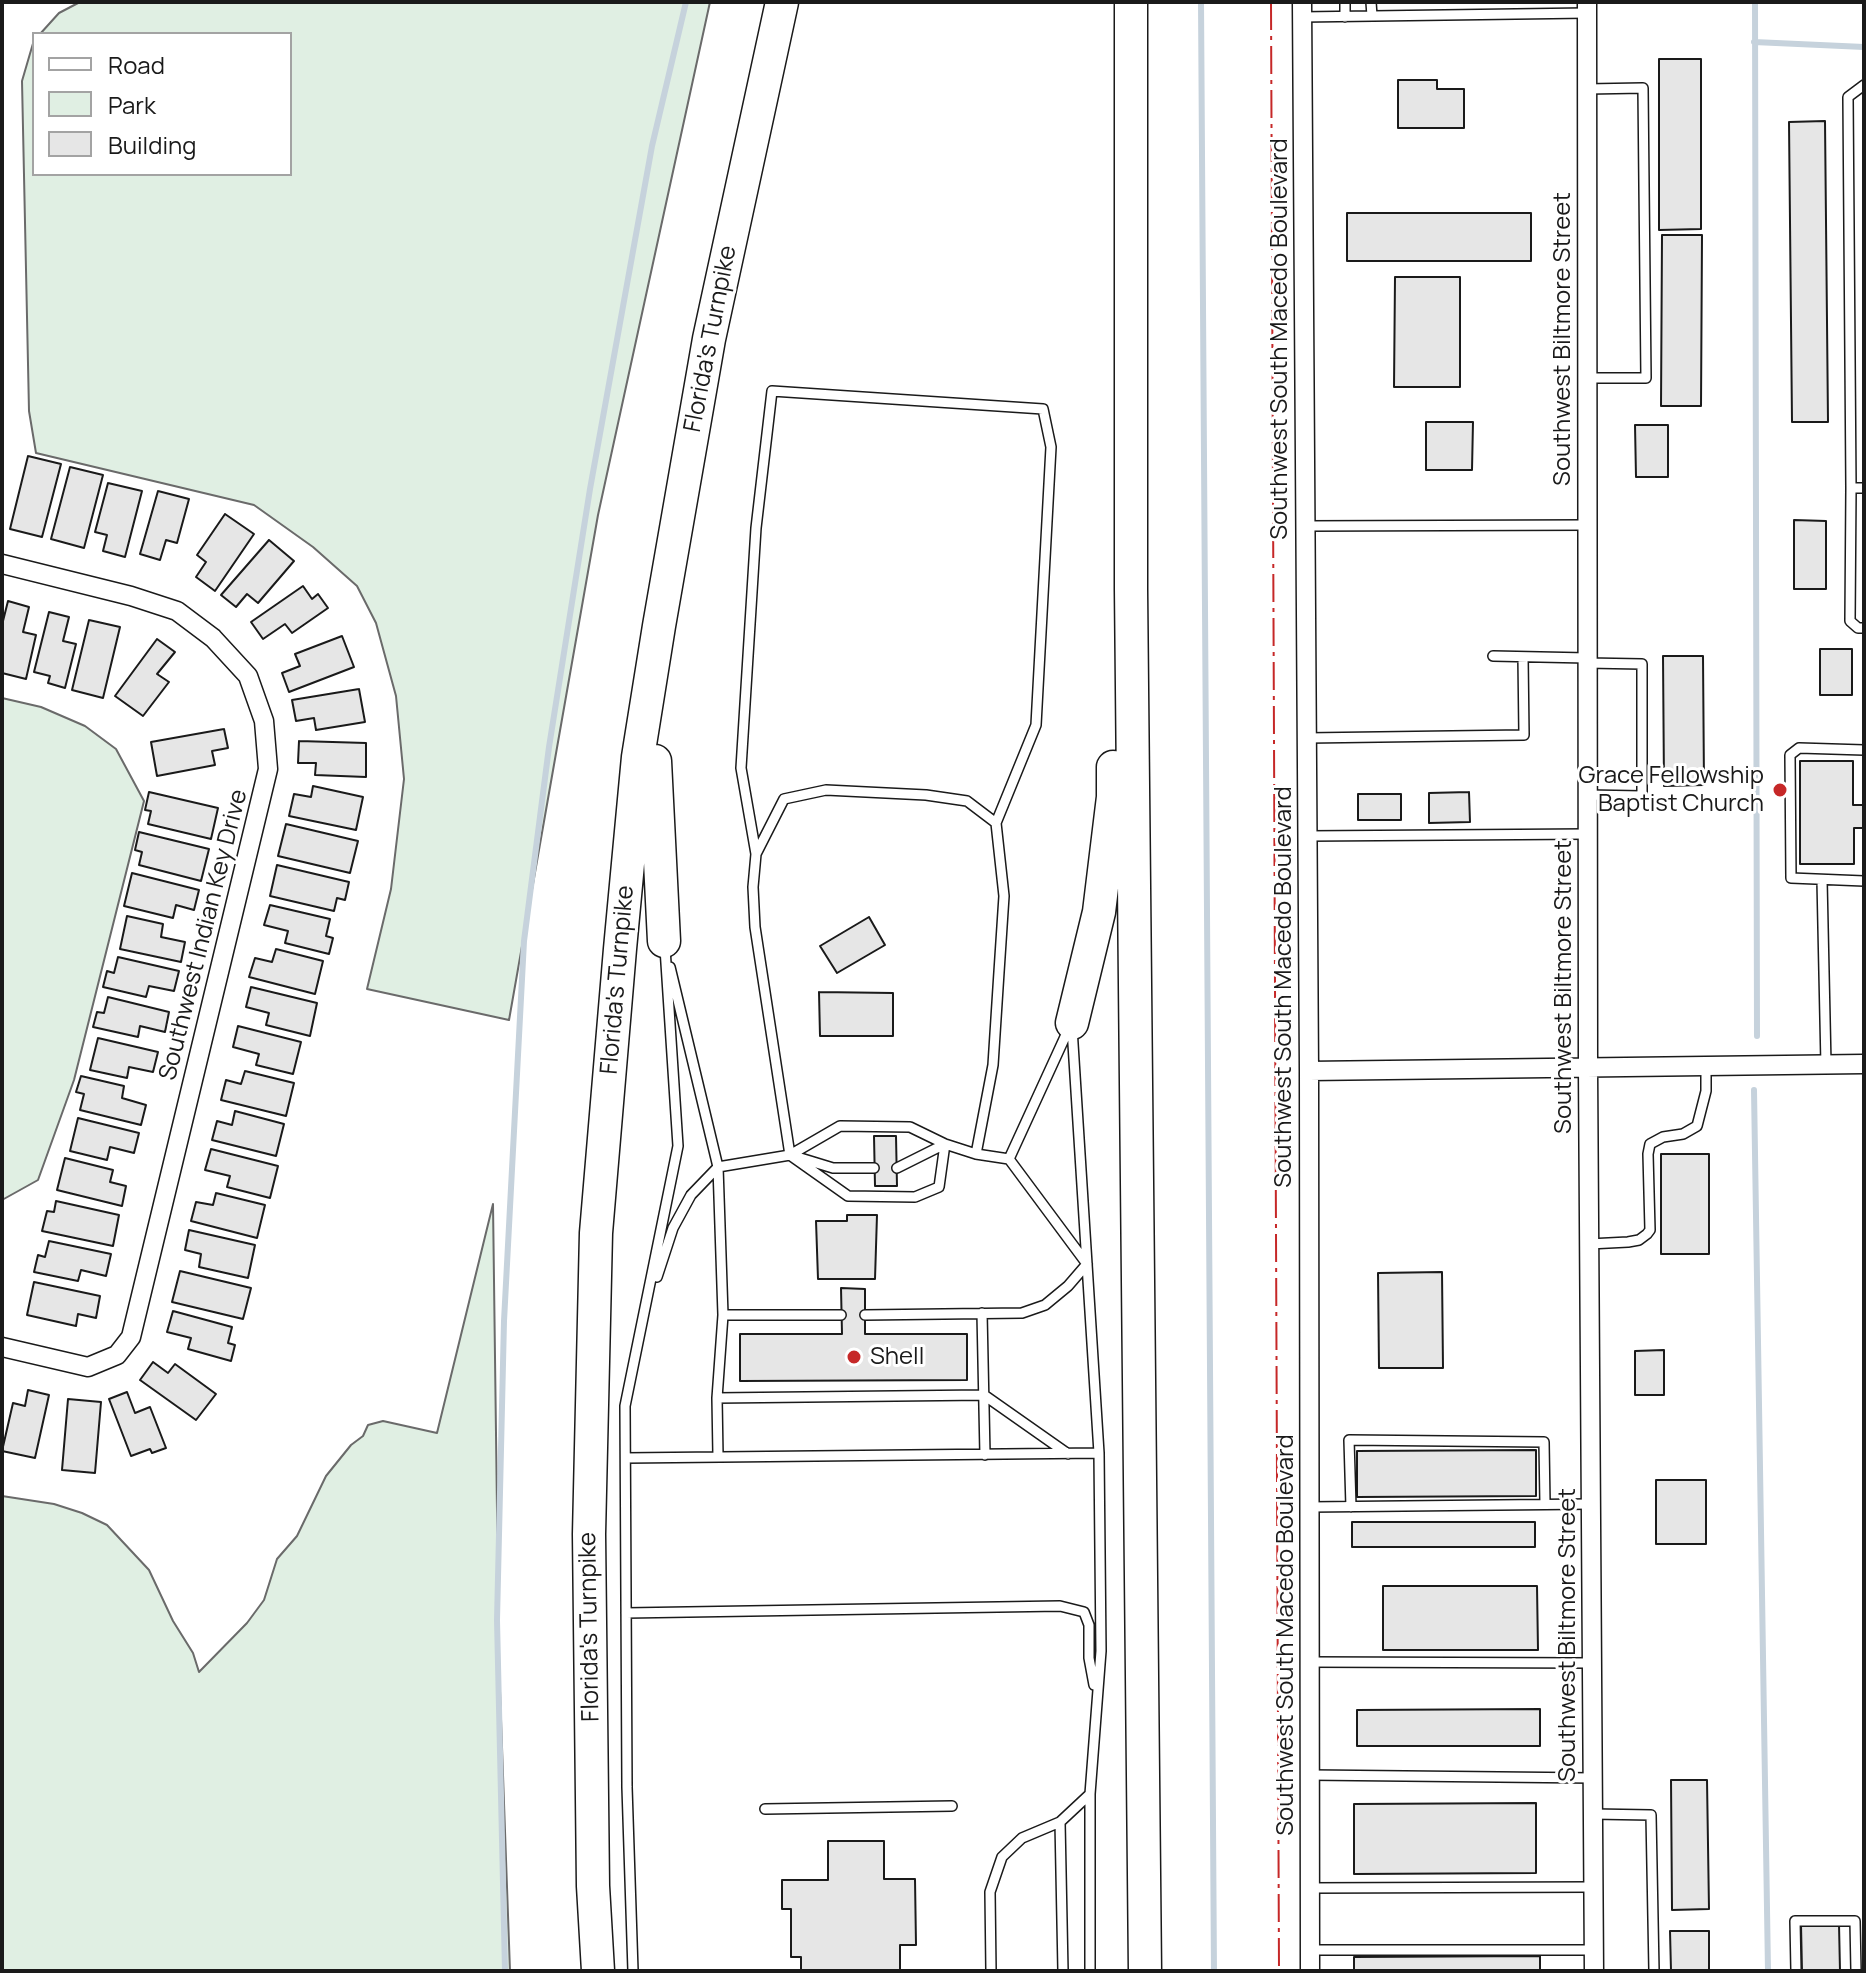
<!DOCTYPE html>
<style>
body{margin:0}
#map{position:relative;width:1866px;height:1973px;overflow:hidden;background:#fff;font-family:Manrope,sans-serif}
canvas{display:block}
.frame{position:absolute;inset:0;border:4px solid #1a1a1a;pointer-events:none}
.legend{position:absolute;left:32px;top:32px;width:260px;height:144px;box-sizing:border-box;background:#fff;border:2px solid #a3a3a3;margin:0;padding:10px 14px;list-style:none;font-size:24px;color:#1a1a1a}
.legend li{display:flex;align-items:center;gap:16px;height:40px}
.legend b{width:40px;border:2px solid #a3a3a3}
</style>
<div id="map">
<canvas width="1866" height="1973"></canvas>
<div class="frame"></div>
<ul class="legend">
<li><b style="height:10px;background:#fff"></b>Road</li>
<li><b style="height:22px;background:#e0efe3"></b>Park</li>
<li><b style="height:22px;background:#e6e6e6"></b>Building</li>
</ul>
</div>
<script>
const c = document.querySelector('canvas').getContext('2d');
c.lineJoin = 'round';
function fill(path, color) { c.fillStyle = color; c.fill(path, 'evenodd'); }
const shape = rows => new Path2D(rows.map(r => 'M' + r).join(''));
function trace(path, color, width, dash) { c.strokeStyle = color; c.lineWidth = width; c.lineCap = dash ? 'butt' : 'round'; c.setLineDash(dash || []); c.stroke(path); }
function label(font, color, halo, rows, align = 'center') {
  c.font = font + ' Manrope,sans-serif'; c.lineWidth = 6; c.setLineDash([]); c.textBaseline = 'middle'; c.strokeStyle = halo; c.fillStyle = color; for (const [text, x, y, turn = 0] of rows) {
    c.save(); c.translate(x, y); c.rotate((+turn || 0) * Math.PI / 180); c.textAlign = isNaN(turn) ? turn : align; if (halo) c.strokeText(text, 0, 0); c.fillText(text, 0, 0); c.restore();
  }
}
const green = shape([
 [80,2,710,2,598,515,509,1020,367,989,391,889,404,779,396,696,376,623,357,586,313,547,254,505,36,453,29,411,22,81,34,40,34,174,290,174,290,34,40,34,59,13,80,2],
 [2,698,41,707,85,726,116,749,144,801,74,1080,38,1180,2,1200,2,698],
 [493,1204,499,1663,510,1971,2,1971,2,1496,54,1504,82,1513,107,1525,149,1570,173,1621,193,1653,199,1672,247,1623,264,1600,277,1559,297,1536,326,1476,351,1445,363,1436,368,1425,383,1421,437,1433,493,1204]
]);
fill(green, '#e0efe3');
trace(green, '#6a6a6a', 2);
trace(shape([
 [1201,2,1214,1971],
 [1755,2,1757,1036],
 [1754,42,1864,47],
 [1754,1090,1768,1971],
 [505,1971,497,1620,504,1321,524,941,549,747,590,489,652,146,686,2]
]), '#c6d2dc', 6);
const building = shape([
 [1659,59,1701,59,1701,229,1659,230,1659,59],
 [1398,80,1437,80,1437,89,1464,89,1464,128,1398,128,1398,80],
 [1825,121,1828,422,1792,422,1789,122,1825,121],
 [1347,213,1531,213,1531,261,1347,261,1347,213],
 [1662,235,1702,235,1701,406,1661,406,1662,235],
 [1395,277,1460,277,1460,387,1394,387,1395,277],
 [1426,422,1473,422,1472,470,1426,470,1426,422],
 [1635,425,1668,425,1668,477,1636,477,1635,425],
 [28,456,61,464,42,537,10,529,28,456],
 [70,467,103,475,84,548,51,539,70,467],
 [108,483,142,491,125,557,103,551,107,535,95,532,108,483],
 [158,491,189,499,177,543,166,540,160,560,140,554,158,491],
 [225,514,254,534,215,591,196,577,206,562,197,555,225,514],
 [1794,520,1826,521,1826,589,1794,589,1794,520],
 [269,540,294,561,258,603,247,594,236,607,221,595,269,540],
 [303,586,312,599,318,594,328,608,292,633,285,624,263,639,251,622,303,586],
 [8,601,29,607,23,632,36,635,26,679,2,673,2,625,8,601],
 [49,612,69,617,63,641,76,644,65,688,48,683,50,676,34,672,49,612],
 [89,620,120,627,103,698,72,690,89,620],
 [342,636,354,667,289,692,282,673,300,666,295,654,342,636],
 [157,639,175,652,157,674,169,682,143,716,115,696,157,639],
 [1820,649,1852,649,1852,695,1820,695,1820,649],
 [1663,656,1703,656,1704,785,1664,786,1663,656],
 [359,689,365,722,316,730,314,718,296,721,292,700,359,689],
 [224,729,228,748,212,751,215,765,157,776,151,742,224,729],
 [299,741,366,743,366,777,315,775,316,763,298,763,299,741],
 [1800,761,1853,761,1853,805,1864,805,1864,828,1854,828,1854,864,1800,864,1800,761],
 [313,786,363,797,356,830,289,816,294,794,311,797,313,786],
 [149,792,218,808,211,839,148,824,151,811,145,810,149,792],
 [1469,792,1470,822,1429,823,1429,793,1469,792],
 [1358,794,1401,794,1401,820,1358,820,1358,794],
 [286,824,358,841,350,873,278,856,286,824],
 [139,832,209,849,201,881,139,865,142,852,135,850,139,832],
 [277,865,349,882,345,900,337,898,334,911,270,896,277,865],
 [132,873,199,890,194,910,176,905,173,918,124,906,132,873],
 [270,905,330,919,326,936,333,938,329,954,285,943,288,931,264,925,270,905],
 [127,916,163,924,161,937,185,942,181,962,120,949,127,916],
 [869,917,885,945,837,973,820,946,869,917],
 [276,949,323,961,315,994,249,977,255,958,272,962,276,949],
 [118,957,179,971,174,991,149,986,146,997,103,987,107,971,114,973,118,957],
 [251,987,317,1003,310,1036,266,1025,269,1013,246,1007,251,987],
 [819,992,893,993,893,1036,820,1036,819,992],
 [108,997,169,1012,165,1032,140,1026,138,1037,93,1027,97,1012,104,1013,108,997],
 [238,1026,301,1042,293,1074,256,1065,259,1054,233,1047,238,1026],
 [98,1038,158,1052,153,1072,129,1067,127,1078,90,1070,98,1038],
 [245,1071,294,1083,286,1116,221,1100,226,1080,241,1084,245,1071],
 [81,1076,124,1086,122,1098,146,1105,141,1125,80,1110,84,1094,76,1092,81,1076],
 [235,1111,284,1124,276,1156,212,1140,217,1121,232,1125,235,1111],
 [78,1118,139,1133,134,1153,110,1147,107,1160,70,1151,78,1118],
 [874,1136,896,1136,897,1186,875,1186,874,1136],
 [211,1149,278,1166,270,1198,227,1187,230,1176,205,1170,211,1149],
 [1661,1154,1709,1154,1709,1254,1661,1254,1661,1154],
 [65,1158,113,1170,110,1182,126,1186,122,1206,57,1190,65,1158],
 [216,1193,265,1205,257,1238,191,1221,196,1202,213,1205,216,1193],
 [56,1201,119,1215,113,1246,42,1231,47,1211,54,1212,56,1201],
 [847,1215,877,1215,875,1279,818,1279,816,1221,847,1221,847,1215],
 [189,1230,255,1245,248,1278,199,1267,201,1254,185,1250,189,1230],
 [49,1241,111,1254,106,1276,81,1270,78,1281,34,1272,38,1255,45,1257,49,1241],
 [180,1271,251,1288,243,1319,172,1302,180,1271],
 [1442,1272,1443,1368,1379,1368,1378,1273,1442,1272],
 [34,1282,100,1296,96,1318,78,1314,76,1326,27,1315,34,1282],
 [841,1288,865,1289,865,1334,967,1334,967,1380,740,1381,740,1334,842,1334,841,1288],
 [173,1311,232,1327,228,1343,235,1345,231,1361,188,1349,191,1338,167,1332,173,1311],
 [1664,1350,1664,1395,1635,1395,1635,1351,1664,1350],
 [153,1362,168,1373,175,1364,216,1394,196,1420,140,1380,153,1362],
 [28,1390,49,1395,35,1458,2,1451,13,1403,25,1406,28,1390],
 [127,1392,135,1413,150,1407,166,1448,152,1453,150,1449,131,1456,109,1399,127,1392],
 [68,1399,101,1402,95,1473,62,1470,68,1399],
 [1536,1450,1536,1496,1357,1497,1357,1451,1536,1450],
 [1656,1480,1706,1480,1706,1544,1656,1544,1656,1480],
 [1352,1522,1535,1522,1535,1547,1352,1547,1352,1522],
 [1383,1586,1537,1586,1538,1650,1383,1650,1383,1586],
 [1540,1709,1540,1746,1357,1746,1357,1710,1540,1709],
 [1671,1780,1707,1780,1709,1909,1672,1910,1671,1780],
 [1536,1803,1536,1873,1354,1874,1354,1804,1536,1803],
 [828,1841,884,1841,884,1879,915,1879,916,1945,900,1945,900,1971,801,1971,801,1957,791,1957,791,1909,782,1909,782,1880,828,1880,828,1841],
 [1839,1924,1840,1971,1802,1971,1801,1925,1839,1924],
 [1670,1931,1709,1931,1709,1971,1671,1971,1670,1931],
 [1540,1956,1540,1971,1354,1971,1354,1957,1540,1956]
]);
fill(building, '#e6e6e6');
trace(building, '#1a1a1a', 2);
const service = shape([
 [1345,2,1345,17],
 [1371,2,1372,16],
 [1302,17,1587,13],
 [1864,85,1848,97,1851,488,1864,488],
 [1587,89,1643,88,1646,378,1587,378],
 [1851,488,1850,621,1858,628,1864,628],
 [1306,526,1587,525],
 [1493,656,1587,658],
 [1587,663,1642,664,1642,796,1587,795],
 [1307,738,1524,735,1523,657],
 [1864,750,1799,748,1790,755,1791,878,1864,881],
 [1308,836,1588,834],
 [756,854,784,799,826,790,926,795,967,801,996,823,1004,896,999,972,993,1065,976,1154],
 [1822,880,1826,1065],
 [670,967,718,1167,723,1315,717,1398,718,1456],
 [1072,1028,1099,1453,1101,1651,1090,1794,1090,1971],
 [945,1144,939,1187,915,1197,848,1196,790,1155,755,927,753,887,756,854,741,768,756,528,772,391,1043,409,1051,447,1036,725,996,823],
 [797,1157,833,1168,874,1168],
 [1009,1159,1070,1026],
 [897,1168,945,1144],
 [1589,1244,1628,1242,1639,1240,1647,1234,1650,1230,1648,1154,1650,1144,1663,1137,1683,1134,1697,1126,1706,1091,1706,1067],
 [657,1277,673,1228,691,1195,718,1167,790,1155,840,1126,910,1127,945,1144,976,1154,1009,1159,1087,1264,1068,1286,1045,1305,1022,1313,865,1315],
 [982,1313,985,1455],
 [723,1315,841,1315],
 [717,1398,984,1395,1068,1454],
 [626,1458,1099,1453],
 [1310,1507,1591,1504],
 [1351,1507,1349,1440,1544,1442,1545,1504],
 [626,1613,1060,1606,1084,1612,1089,1625,1089,1658,1094,1685],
 [1309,1662,1592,1663],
 [1310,1775,1593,1778],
 [765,1809,952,1806],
 [1593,1814,1651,1815,1654,1971],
 [1060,1822,1063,1971],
 [1310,1888,1593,1887],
 [1310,1950,1594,1950],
 [633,1971,627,1787,625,1406,678,1146,665,948],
 [991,1971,990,1892,1002,1857,1022,1838,1060,1822,1090,1794],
 [1796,1971,1795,1921,1855,1921,1856,1971]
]);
const minor = shape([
 [1302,2,1309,1071,1310,1971],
 [1587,2,1588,1069,1594,1971],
 [2,564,131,596,177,611,213,638,248,676,264,721,268,769,131,1337,117,1355,88,1367,2,1347],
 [1309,1071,1864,1064]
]);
const motorway = shape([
 [1131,2,1131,589,1145,1971],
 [655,761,664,941],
 [1072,1023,1099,912,1113,797,1113,767],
 [598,1971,593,1886,589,1534,596,1233,620,949,638,757,659,626,709,339,782,2]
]);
trace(service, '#1a1a1a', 12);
trace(minor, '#1a1a1a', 21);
trace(motorway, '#1a1a1a', 35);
trace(service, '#fff', 9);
trace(minor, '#fff', 18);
trace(motorway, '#fff', 32);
trace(shape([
 [1271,2,1279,1971]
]), '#c62828', 2, [28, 6, 4, 6]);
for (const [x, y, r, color] of [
 [1780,790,8,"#c62828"],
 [854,1357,8,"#c62828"]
]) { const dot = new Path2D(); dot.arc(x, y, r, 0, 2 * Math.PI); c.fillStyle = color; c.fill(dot); trace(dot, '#fff', 3); }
label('24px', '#1a1a1a', '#fff', [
 ["Florida's Turnpike",711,339,-79],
 ["Southwest South Macedo Boulevard",1280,339,-90],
 ["Southwest Biltmore Street",1563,339,-90],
 ["Southwest Indian Key Drive",204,935,-76],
 ["Florida's Turnpike",618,980,-85],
 ["Southwest South Macedo Boulevard",1284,987,-90],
 ["Southwest Biltmore Street",1564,987,-90],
 ["Florida's Turnpike",590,1627,-91],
 ["Southwest South Macedo Boulevard",1286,1635,-90],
 ["Southwest Biltmore Street",1568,1635,-90]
]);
label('24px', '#1a1a1a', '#fff', [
 ["Grace Fellowship",1764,776],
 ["Baptist Church",1764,804],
 ["Shell",870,1357,"left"]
], 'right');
</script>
